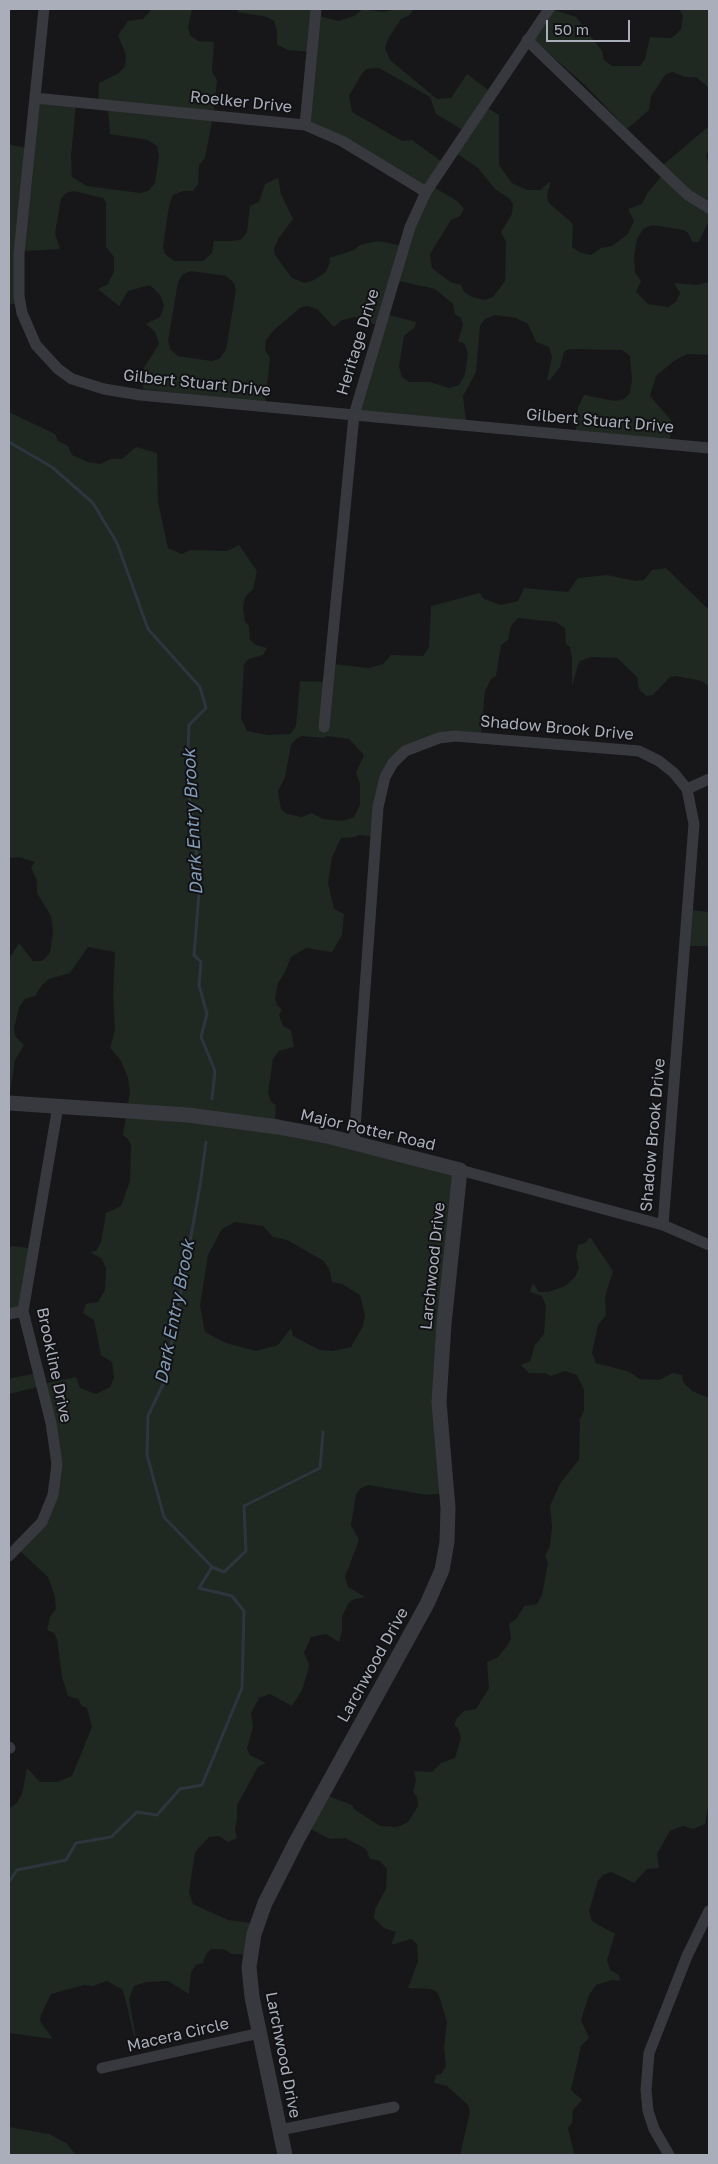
<!DOCTYPE html>
<style>
body{margin:0}
#map{position:relative;width:718px;height:2164px;overflow:hidden;background:#17171a;font-family:"Golos Text",sans-serif}
canvas{display:block}
.frame{position:absolute;inset:0;border:10px solid #a9aeba;pointer-events:none}
.scale{position:absolute;left:546px;top:20px;width:84px;height:22px;box-sizing:border-box;border:2px solid #a9aeba;border-top:0;padding-left:6px;font-size:15px;line-height:18px;white-space:nowrap;color:#a9aeba;-webkit-text-stroke:4px #121215;paint-order:stroke}
</style>
<div id="map">
<canvas width="718" height="2164"></canvas>
<div class="frame"></div>
<div class="scale">50 m</div>
</div>
<script>
const c = document.querySelector('canvas').getContext('2d');
c.lineJoin = 'round';
function fill(path, color) { c.fillStyle = color; c.fill(path, 'evenodd'); }
const shape = rows => new Path2D(rows.map(r => 'M' + r).join(''));
function trace(path, color, width, dash) { c.strokeStyle = color; c.lineWidth = width; c.lineCap = dash ? 'butt' : 'round'; c.setLineDash(dash || []); c.stroke(path); }
function label(font, color, halo, rows, align = 'center') {
  c.font = font + ' "Golos Text",sans-serif'; c.lineWidth = 4; c.setLineDash([]); c.textBaseline = 'middle'; c.strokeStyle = halo; c.fillStyle = color; for (const [text, x, y, turn = 0] of rows) {
    c.save(); c.translate(x, y); c.rotate((+turn || 0) * Math.PI / 180); c.textAlign = isNaN(turn) ? turn : align; if (halo) c.strokeText(text, 0, 0); c.fillText(text, 0, 0); c.restore();
  }
}
fill(shape([
 [152,9,192,9,188,27,190,35,198,41,214,42,212,72,217,80,214,111,205,158,199,165,198,184,193,191,183,191,173,195,169,206,163,246,165,254,174,261,203,261,212,253,214,241,233,241,242,239,247,232,250,206,259,202,265,184,278,178,281,194,293,219,278,239,274,249,275,255,292,278,305,283,314,280,326,272,330,262,329,258,354,250,360,245,378,241,403,246,426,193,309,128,312,52,288,50,277,45,277,30,274,21,267,17,238,12,237,9,316,9,316,15,338,21,354,16,363,9,384,12,394,9,413,9,410,15,401,19,389,37,385,48,390,60,437,99,451,98,467,74,492,93,486,107,499,115,499,165,512,183,527,190,540,190,551,181,547,195,548,202,573,224,572,247,579,252,591,255,601,248,612,246,628,234,634,221,628,209,642,204,648,192,665,172,663,165,709,126,709,150,706,155,709,167,709,220,699,242,692,242,689,234,684,230,652,225,643,229,637,239,634,257,635,273,641,281,636,292,648,304,668,307,676,302,680,293,674,283,697,285,709,282,709,355,687,354,674,361,656,376,650,396,671,420,670,440,576,430,578,407,584,395,615,401,624,399,630,393,632,379,630,356,622,350,569,349,564,352,560,367,550,380,547,380,552,357,549,347,536,342,528,324,516,318,496,315,485,319,480,326,476,372,463,396,466,420,463,421,359,412,379,326,355,317,342,320,334,327,317,309,307,306,300,308,274,330,266,340,265,350,270,358,265,403,143,389,144,368,159,344,155,332,146,324,160,317,164,306,161,296,150,285,128,291,119,306,98,289,108,284,114,271,114,257,106,247,106,203,103,198,73,191,66,193,61,199,55,233,60,249,25,251,23,255,23,305,9,304,9,142,11,145,33,149,40,99,76,104,71,156,72,177,87,186,140,193,148,191,155,183,159,156,157,146,148,140,110,134,108,108,98,105,99,83,119,73,125,66,126,55,118,35,128,21,143,19],
 [379,68,430,97,436,114,466,132,456,153,478,168,495,189,509,198,513,204,512,214,501,232,506,242,505,281,493,297,484,300,472,297,464,292,461,285,450,282,432,268,430,254,451,220,460,216,464,209,457,201,432,186,445,164,412,140,402,141,352,112,349,96,361,75,366,69],
 [191,271,226,276,234,283,236,290,226,350,219,359,211,361,178,356,170,349,168,341,178,282,183,274],
 [395,280,435,289,453,304,455,314,461,318,463,325,458,341,465,344,468,354,465,374,459,385,449,388,430,382,409,382,402,377,399,367,404,336,415,327,416,322,385,314],
 [551,9,576,17,602,51,604,60,612,66,640,66,645,59,650,37,672,38,681,29,683,16,679,9,709,9,709,88,696,77,685,77,673,72,666,74,651,96,649,110,627,129,586,86,533,39],
 [9,412,55,434,58,441,68,446,72,455,88,462,100,464,111,459,122,459,136,447,157,453,158,502,168,548,182,554,190,550,227,551,239,545,257,571,253,589,245,597,243,608,245,622,249,626,250,640,256,645,267,648,263,655,249,659,244,664,241,718,247,731,268,735,290,734,296,726,300,681,329,682,333,664,369,668,383,664,391,655,423,656,429,647,431,606,480,593,484,599,501,605,518,601,524,588,568,592,578,578,607,575,636,581,644,580,652,570,666,568,709,610,709,687,702,681,676,676,670,677,653,695,646,696,639,689,637,677,617,658,590,657,579,662,572,686,572,659,570,647,566,644,565,628,556,622,518,618,511,626,508,640,501,645,496,676,491,679,485,691,481,734,414,745,395,766,386,783,380,837,359,835,355,837,341,838,332,857,328,883,334,909,344,914,342,935,332,952,306,948,291,957,285,972,278,983,275,998,277,1005,282,1010,279,1015,283,1026,291,1030,294,1047,279,1051,273,1059,268,1092,271,1102,276,1105,275,1127,455,1169,443,1345,446,1493,427,1495,369,1485,361,1488,356,1494,351,1525,359,1540,345,1577,348,1587,365,1597,352,1600,348,1604,342,1616,342,1631,339,1642,326,1634,311,1637,304,1653,309,1664,308,1671,302,1690,292,1706,270,1694,259,1698,251,1713,253,1727,247,1748,250,1755,266,1763,258,1767,237,1805,237,1820,235,1829,237,1838,228,1842,219,1836,209,1837,195,1852,189,1892,193,1904,228,1920,259,1924,254,1955,232,1954,223,1949,211,1949,206,1954,203,1963,196,1965,191,1972,189,1994,168,1981,146,1982,134,1986,129,1999,139,2056,123,1990,107,1981,93,1986,84,1985,51,1994,41,2015,40,2021,53,2039,9,2033,9,1808,16,1804,22,1794,27,1768,40,1782,57,1782,72,1776,92,1727,87,1708,82,1706,78,1699,68,1696,62,1677,57,1639,54,1633,47,1630,50,1617,56,1609,55,1597,48,1577,19,1550,55,1494,42,1386,9,1394,9,1382,11,1378,39,1373,43,1384,76,1377,80,1388,96,1394,110,1387,114,1378,112,1362,101,1355,94,1320,83,1313,86,1304,98,1302,105,1290,106,1268,102,1259,90,1252,96,1251,101,1242,106,1213,121,1206,130,1181,131,1145,128,1139,123,1135,130,1092,128,1078,120,1059,110,1048,115,1030,113,996,115,952,88,947,70,973,49,979,42,985,35,996,25,999,19,1007,14,1028,15,1036,24,1045,15,1060,9,1099,9,959,19,943,33,961,42,961,50,953,53,931,51,916,37,893,37,881,31,867,35,862,19,857,9,858],
 [302,736,324,738,327,736,349,739,364,755,356,773,360,784,360,805,354,817,342,821,323,819,312,813,302,817,287,814,281,809,278,791,285,777,291,745,296,739],
 [235,1222,263,1226,273,1237,287,1240,324,1261,329,1269,332,1282,342,1284,360,1295,365,1315,363,1326,351,1347,332,1351,320,1350,293,1336,291,1328,278,1345,256,1351,226,1343,205,1332,200,1306,208,1255,222,1229],
 [690,910,709,912,709,946,687,946],
 [590,1237,613,1271,605,1297,606,1315,598,1325,592,1353,596,1363,630,1372,639,1379,659,1380,673,1373,682,1375,683,1382,692,1391,709,1398,709,1800,705,1824,693,1829,683,1826,670,1831,657,1854,659,1868,647,1869,634,1883,611,1872,603,1875,598,1881,589,1911,592,1921,615,1934,607,1960,610,1970,619,1975,620,1981,612,1980,596,1985,589,1995,581,2020,589,2038,581,2046,571,2090,582,2100,573,2110,572,2123,568,2128,574,2153,577,2155,460,2155,470,2112,468,2105,447,2086,434,2083,436,2075,441,2074,446,2066,444,2047,447,2022,438,1993,431,1989,408,1988,418,1961,417,1944,411,1939,391,1945,396,1932,384,1928,374,1918,375,1909,386,1889,387,1869,380,1861,370,1859,366,1849,345,1838,330,1839,307,1827,323,1794,352,1805,355,1810,380,1826,397,1827,408,1822,418,1806,417,1797,413,1792,416,1781,414,1771,432,1772,441,1763,455,1758,461,1738,458,1728,454,1725,457,1718,464,1711,476,1709,489,1688,487,1662,497,1658,507,1646,511,1639,509,1624,517,1618,524,1606,537,1604,542,1595,548,1563,545,1556,550,1546,552,1527,550,1506,561,1482,579,1460,580,1419,584,1410,584,1390,577,1375,565,1371,551,1376,545,1373,529,1373,521,1365,530,1361,535,1345,544,1334,546,1306,542,1296,530,1292,533,1283,539,1292,548,1292,565,1286,575,1277,579,1268,576,1256,578,1245,585,1243],
 [13,1246,34,1249,24,1311,9,1315,9,1248],
 [9,2127,49,2134,66,2143,76,2155,9,2155]
]), '#1f2821');
trace(shape([
 [9,442,52,467,93,503,117,543,148,629,200,687,206,708,189,725,187,779,200,880,194,955,201,962,199,985,207,1014,201,1037,215,1071,212,1099],
 [212,1567,224,1572,246,1551,244,1506,320,1468,323,1432],
 [9,1882,17,1870,66,1860,76,1843,111,1837,137,1812,157,1815,180,1789,202,1785,242,1688,244,1611,232,1596,199,1588,212,1567,164,1517,147,1455,148,1416,165,1380,200,1186,206,1142]
]), '#2d363e', 3);
trace(shape([
 [44,9,19,253,19,296,22,313,36,345,58,369,72,379,104,389,140,395,709,448],
 [527,40,674,182,688,195,709,208],
 [35,98,305,125,342,141,426,192],
 [305,125,316,9],
 [324,727,354,415,410,227,426,192,549,9],
 [687,789,709,779],
 [354,1142,378,807,385,777,393,763,405,751,439,738,455,736,639,751,659,761,674,773,687,789,694,824,663,1225],
 [460,1170,663,1225,709,1245],
 [9,1314,23,1311],
 [9,1556,42,1522,53,1495,57,1464,51,1423,23,1311,58,1106],
 [9,1747,10,1748],
 [102,2068,260,2033],
 [280,2130,394,2107],
 [669,2155,654,2129,648,2111,646,2090,649,2053,687,1956,709,1911]
]), '#38393f', 11);
trace(shape([
 [9,1103,188,1115,278,1127,331,1137,460,1170,444,1324,439,1402,448,1508,447,1542,442,1570,427,1604,297,1840,265,1903,254,1934,249,1967,252,1997,285,2155]
]), '#38393f', 15);
label('16px', '#a9aeba', '#121215', [
 ["Roelker Drive",241,102,6],
 ["Heritage Drive",358,342,-73],
 ["Gilbert Stuart Drive",197,383,6],
 ["Gilbert Stuart Drive",600,421,5],
 ["Shadow Brook Drive",557,728,5],
 ["Major Potter Road",368,1130,13],
 ["Shadow Brook Drive",653,1135,-85],
 ["Larchwood Drive",433,1266,-84],
 ["Brookline Drive",54,1365,78],
 ["Larchwood Drive",373,1665,-61],
 ["Macera Circle",178,2035,-13],
 ["Larchwood Drive",283,2055,79]
]);
label('italic 18px', '#809ab5', '#121215', [
 ["Dark Entry Brook",193,822,-93],
 ["Dark Entry Brook",175,1312,-79]
]);
</script>
